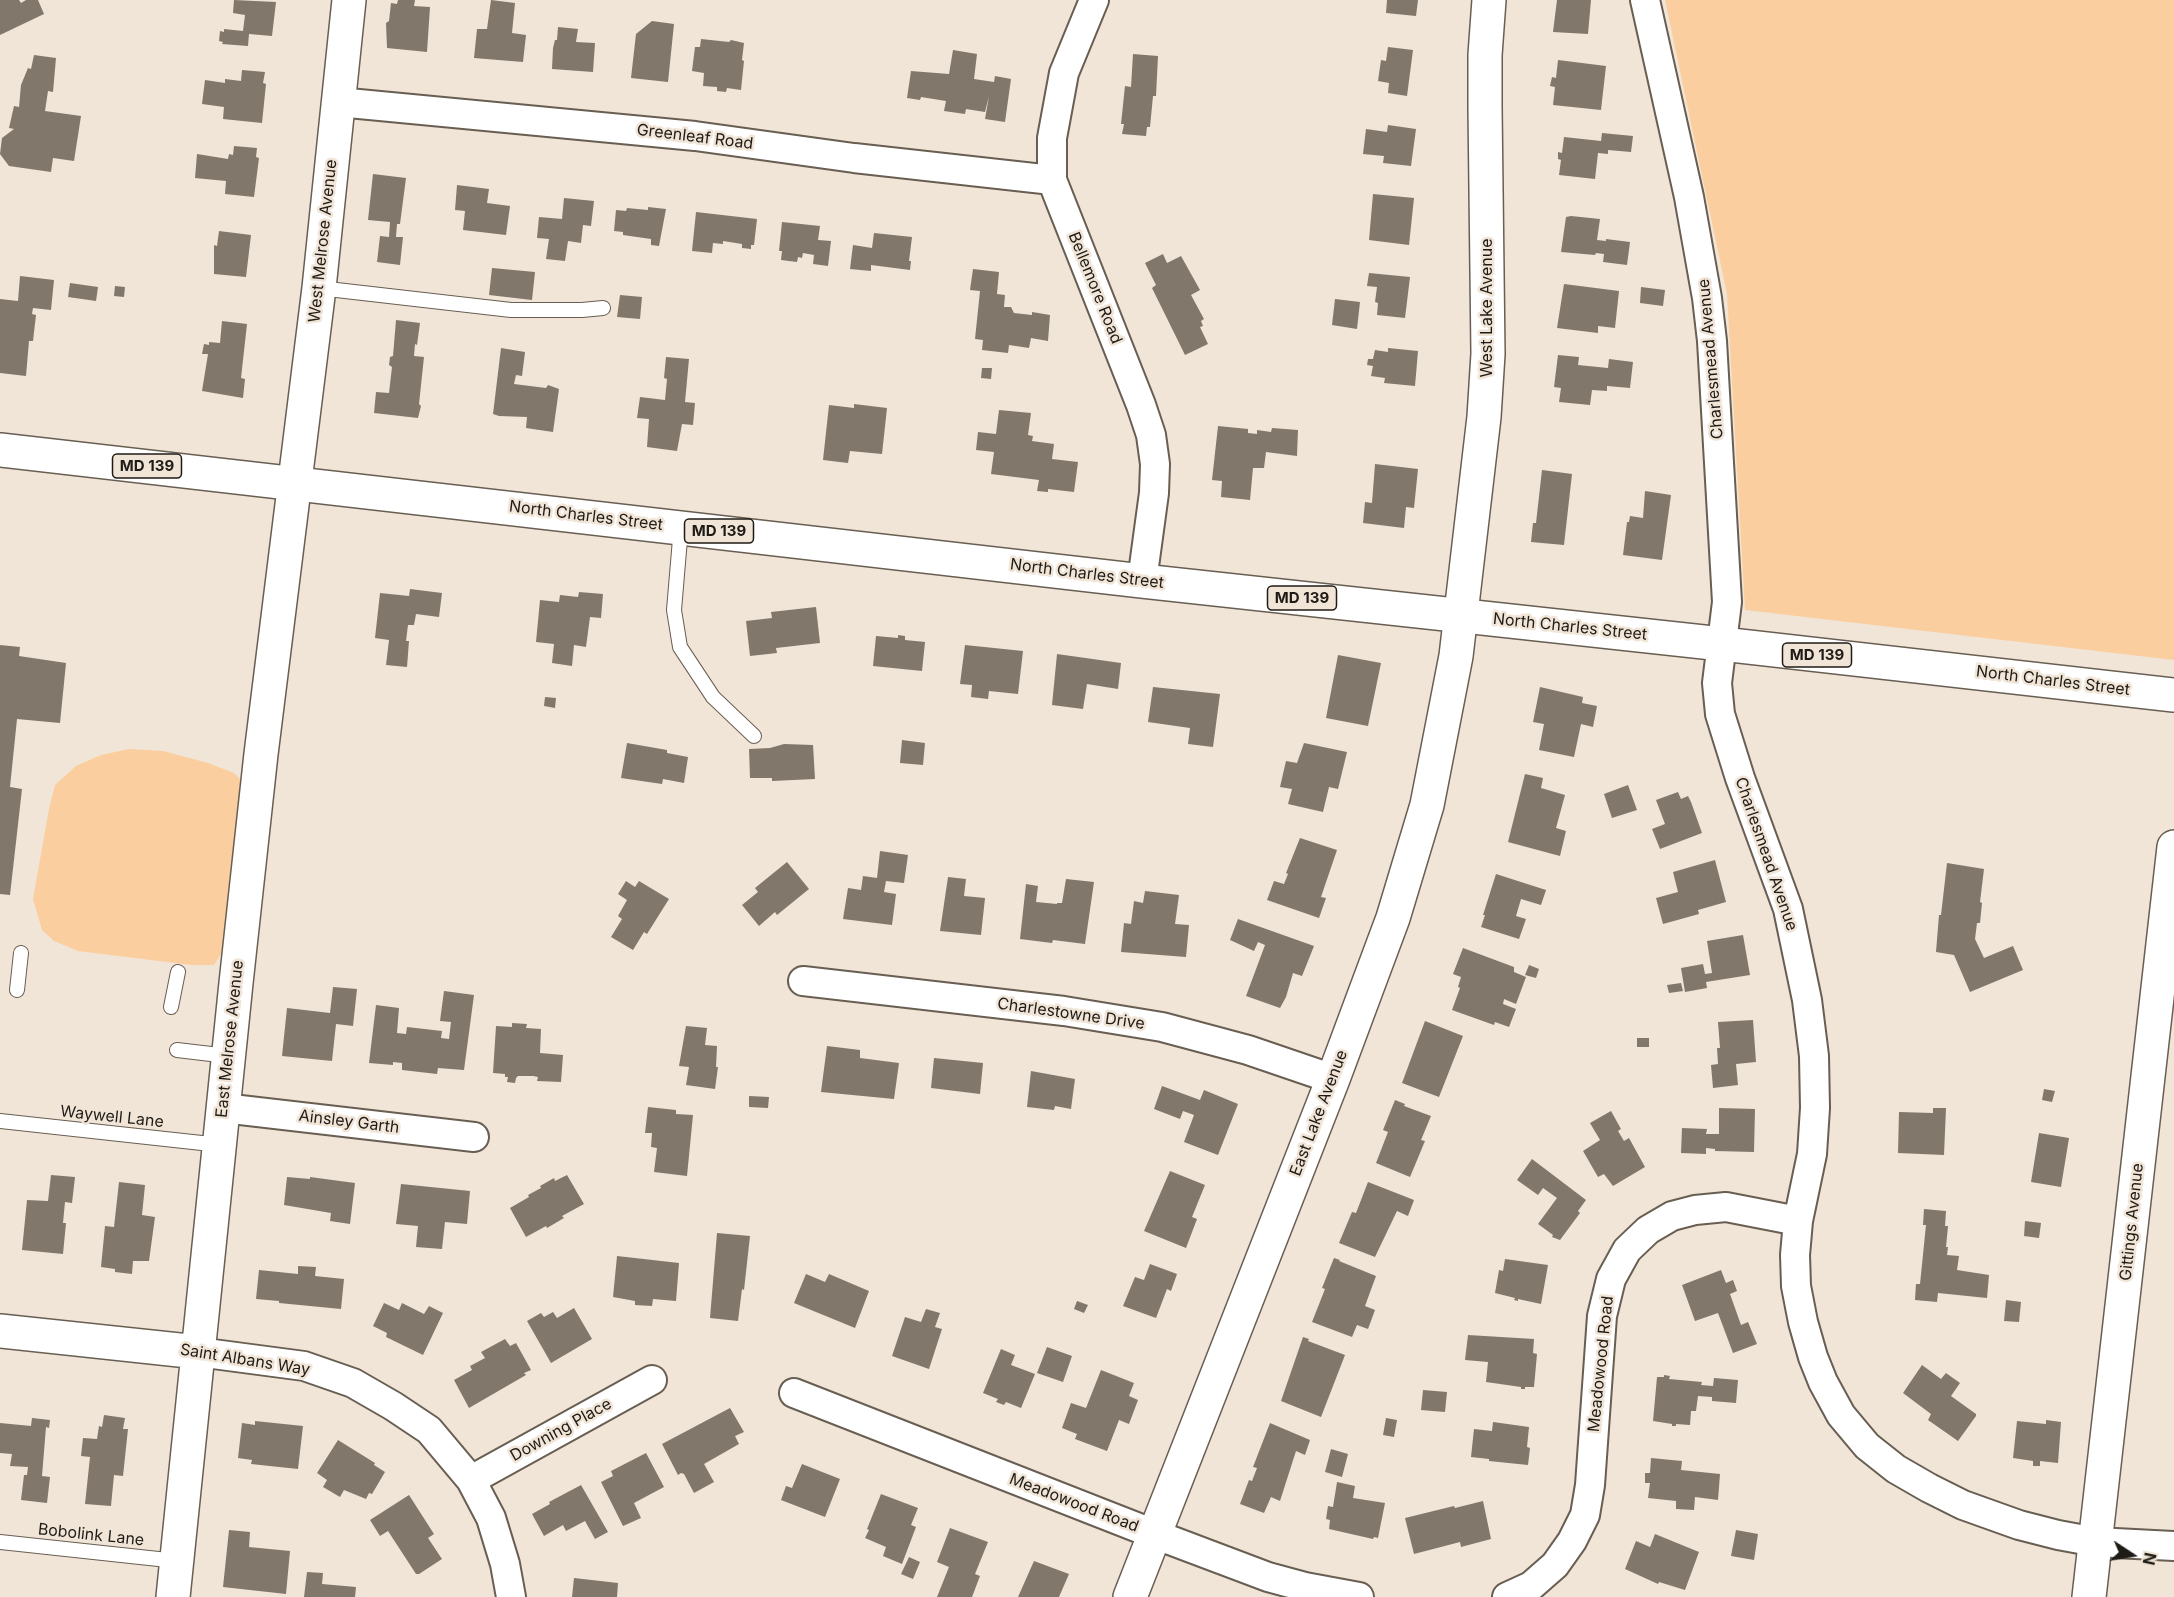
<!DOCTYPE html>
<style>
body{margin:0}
#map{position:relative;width:2174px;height:1597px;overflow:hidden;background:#f1e5d7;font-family:Inter,sans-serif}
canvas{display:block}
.north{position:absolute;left:2102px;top:1525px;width:60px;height:60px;-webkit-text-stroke:4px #f1e5d7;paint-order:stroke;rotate:102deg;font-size:16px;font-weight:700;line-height:24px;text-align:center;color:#1f1b16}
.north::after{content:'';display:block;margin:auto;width:21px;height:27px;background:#1f1b16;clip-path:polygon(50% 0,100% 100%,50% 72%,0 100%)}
</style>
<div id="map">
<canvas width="2174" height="1597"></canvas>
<div class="north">N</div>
</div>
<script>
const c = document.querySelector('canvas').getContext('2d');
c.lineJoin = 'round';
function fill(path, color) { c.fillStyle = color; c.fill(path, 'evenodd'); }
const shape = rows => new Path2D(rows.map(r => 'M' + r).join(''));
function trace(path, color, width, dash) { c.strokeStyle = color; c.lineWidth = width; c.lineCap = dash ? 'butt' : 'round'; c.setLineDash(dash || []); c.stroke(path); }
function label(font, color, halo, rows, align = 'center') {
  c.font = font + ' Inter,sans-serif'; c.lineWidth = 5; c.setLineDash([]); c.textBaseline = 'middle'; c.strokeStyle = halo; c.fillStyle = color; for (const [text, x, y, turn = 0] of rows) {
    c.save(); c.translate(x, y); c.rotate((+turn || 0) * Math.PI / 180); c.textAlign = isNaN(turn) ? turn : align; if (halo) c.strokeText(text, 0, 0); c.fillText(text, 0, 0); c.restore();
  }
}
fill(shape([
 [1665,0,2174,0,2174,660,1745,610,1727,294],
 [129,749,163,751,208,763,234,773,244,783,225,948,214,965,191,965,78,951,54,941,42,930,33,899,49,809,55,785,76,766,101,755]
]), '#face9f');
fill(shape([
 [0,0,19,0,21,3,26,0,38,0,44,14,0,35],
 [234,0,276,2,272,36,249,34,248,46,222,44,223,42,219,41,220,31,224,32,224,29,243,31,245,15,233,13],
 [398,0,415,0,414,6,430,7,427,52,387,48,386,23,389,21,391,3,397,4],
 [491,0,515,3,512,33,526,35,523,62,474,58,477,29,487,29],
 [1387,0,1418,0,1416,16,1386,13],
 [1557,0,1591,0,1588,34,1553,32],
 [652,21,674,24,668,82,631,78,636,34],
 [558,27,578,29,576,42,595,43,593,72,552,69,553,48,555,40,557,40],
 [701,39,729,42,731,40,744,43,742,60,744,61,741,90,727,88,726,92,717,91,717,87,703,86,704,73,692,71,695,47,700,47],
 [1388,47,1413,50,1407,96,1388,93,1389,83,1378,81,1381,60,1386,61],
 [953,50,977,54,974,79,994,82,995,76,1011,79,1005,122,985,119,989,96,985,112,966,109,965,114,944,111,946,101,921,97,920,100,907,98,911,71,949,74],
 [1133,54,1158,56,1156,96,1153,96,1150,127,1147,127,1146,136,1122,134,1124,124,1121,124,1125,86,1131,87],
 [34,55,56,58,53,92,48,91,45,111,81,116,74,161,53,158,51,172,9,166,0,154,2,138,14,129,9,128,14,106,19,107,21,85,28,68,31,69],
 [1558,60,1606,66,1601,110,1553,105,1555,87,1550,86,1552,77,1556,78],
 [242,70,265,72,263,83,266,84,262,123,223,119,224,107,202,104,205,80,225,83,225,79,241,81],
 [1388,125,1416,129,1411,166,1383,163,1384,156,1363,154,1366,129,1387,132],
 [1602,133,1633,136,1631,152,1608,150,1608,154,1598,153,1595,179,1559,175,1561,160,1558,159,1558,152,1562,153,1564,137,1601,141],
 [234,146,257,148,256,157,259,158,254,197,225,194,226,181,195,178,197,154,228,159,229,154,233,155],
 [373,174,406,178,400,224,397,224,396,237,403,237,400,265,377,262,380,236,389,237,390,222,368,220],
 [457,185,489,189,487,203,510,206,506,235,463,230,465,211,455,210],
 [1373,194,1414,198,1409,245,1369,240],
 [564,198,594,201,591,226,583,225,581,243,568,241,565,261,546,259,549,239,537,238,539,217,562,219],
 [648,207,666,209,659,246,651,245,651,239,623,235,623,232,614,231,616,210,626,211,627,208,648,210],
 [696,212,757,219,754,245,751,245,751,249,742,248,742,244,723,241,723,244,713,243,712,253,692,251],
 [1571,216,1600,219,1597,240,1606,241,1606,239,1630,242,1627,265,1603,262,1604,254,1596,253,1595,255,1561,252,1566,217],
 [782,222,820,226,818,240,831,241,828,266,813,264,814,255,803,253,802,258,798,257,797,262,781,260,782,251,779,251],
 [219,231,251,235,246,277,214,274,214,245,217,246],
 [874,233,912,237,909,261,911,261,910,270,871,265,871,271,850,269,853,245,872,248],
 [1163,254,1167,263,1181,256,1200,290,1191,295,1204,319,1201,321,1203,326,1200,327,1208,344,1185,355,1152,288,1156,285,1145,263],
 [492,268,535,272,532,300,489,295],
 [973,269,999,272,997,294,1005,295,1004,307,1011,307,1014,313,1032,315,1032,312,1050,315,1048,341,1031,338,1029,348,1009,345,1008,353,982,350,983,340,975,339,980,291,970,290],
 [1369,273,1410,277,1405,318,1377,315,1378,303,1375,302,1377,287,1367,286],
 [20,276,54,280,51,310,33,308,32,314,36,315,33,341,29,341,26,376,0,373,0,299,18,301],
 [70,283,98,287,96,301,68,297],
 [1564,284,1619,291,1615,328,1598,326,1598,333,1557,328],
 [115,286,125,287,124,297,114,296],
 [1641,287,1665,290,1663,306,1640,303],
 [620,295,642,297,640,319,617,317],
 [1335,299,1360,302,1357,329,1332,325],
 [396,320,420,323,417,345,415,344,414,356,424,357,419,404,421,406,418,418,374,413,376,392,389,393,392,367,389,365,390,357,393,356],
 [222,321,247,324,241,378,245,379,243,398,202,391,208,354,202,354,204,344,209,345,209,342,220,343],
 [501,348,525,352,522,376,516,375,514,384,546,388,548,385,559,389,553,432,526,428,527,417,499,416,493,414],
 [1388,348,1418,351,1415,386,1384,383,1385,378,1371,376,1373,366,1367,365,1368,359,1373,359,1375,350,1388,352],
 [1558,355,1579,357,1578,365,1608,368,1609,359,1633,362,1630,388,1607,386,1607,391,1592,390,1590,405,1559,402,1561,388,1554,387],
 [666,357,689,359,685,402,695,403,693,425,682,424,677,451,647,447,649,419,637,418,640,397,665,400,667,379,664,378],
 [982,368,992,368,991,379,981,378],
 [854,404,887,408,882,454,850,451,848,463,823,460,829,405,854,408],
 [999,410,1031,413,1028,435,1033,436,1032,441,1054,444,1052,459,1078,462,1074,492,1048,489,1048,492,1037,491,1039,480,991,474,994,452,976,450,978,432,996,434],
 [1218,426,1248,429,1248,433,1257,434,1257,430,1271,432,1272,428,1298,430,1297,456,1266,452,1264,468,1253,468,1250,500,1221,497,1222,481,1212,480],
 [1375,464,1418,469,1414,508,1406,507,1404,528,1363,523,1365,502,1372,503],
 [1542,470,1572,474,1564,545,1531,542,1533,523,1536,523],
 [1645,491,1671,495,1662,560,1623,555,1627,522,1629,522,1630,516,1643,518],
 [410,589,442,593,439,617,416,614,414,625,408,625,406,641,409,641,407,667,386,665,389,640,375,638,380,593,409,596],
 [579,592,603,594,601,618,590,617,586,647,574,645,572,666,552,663,554,644,536,642,540,600,559,602,560,595,578,597],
 [816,607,820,643,776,648,777,653,750,656,746,621,772,618,771,612],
 [898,635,905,636,905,640,925,642,922,671,873,666,876,636,898,638],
 [0,645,20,647,19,656,66,663,60,723,17,719,10,787,22,789,10,895,0,894],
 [965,645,1023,651,1018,694,989,691,988,699,971,697,972,685,960,684],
 [1057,654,1121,663,1118,689,1087,684,1083,709,1052,705],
 [1338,655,1381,663,1368,726,1326,718],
 [1153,687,1220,694,1213,747,1188,744,1190,728,1148,722],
 [1540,687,1583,697,1582,703,1597,706,1593,727,1581,724,1574,757,1539,750,1544,724,1533,722],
 [545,697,556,698,555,708,544,706],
 [902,740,925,743,923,765,900,763],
 [627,743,667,750,667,753,688,757,684,783,663,779,662,784,621,778],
 [1304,743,1347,752,1338,789,1329,787,1323,812,1288,804,1292,789,1280,787,1286,761,1297,763],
 [784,744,813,745,815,779,772,781,772,778,750,778,749,749,770,748],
 [1525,774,1543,778,1541,788,1565,795,1556,828,1566,831,1560,856,1508,842],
 [1628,785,1637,810,1612,818,1604,794],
 [1678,792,1681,799,1688,796,1691,802,1702,833,1660,849,1652,829,1665,824,1656,800],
 [1300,838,1337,850,1321,897,1326,898,1319,918,1267,900,1274,881,1284,884,1288,874,1286,873],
 [880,851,908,855,904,883,886,881,884,892,896,894,892,925,843,919,848,888,861,890,863,876,877,878],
 [1715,860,1726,902,1698,910,1699,914,1663,924,1656,898,1678,892,1673,872],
 [787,862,809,889,777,915,775,912,759,926,742,905,758,892,755,888],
 [1947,863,1984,869,1980,902,1982,903,1980,923,1977,923,1975,939,1984,958,2013,946,2023,970,1970,992,1954,955,1936,952,1939,915,1941,915],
 [1496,874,1546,890,1541,905,1521,899,1516,916,1526,919,1519,939,1481,927,1485,915,1483,915],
 [948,877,966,879,964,896,985,898,981,935,940,931],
 [1066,879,1094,882,1085,944,1053,940,1052,943,1020,939,1026,884,1038,886,1036,902,1057,904,1057,903,1062,903],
 [626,881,635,887,639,881,669,899,647,934,644,932,633,950,611,937,622,919,618,916,627,900,618,894],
 [1145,891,1179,895,1175,924,1189,925,1186,957,1121,952,1124,923,1131,924,1134,901,1143,903],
 [1238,919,1314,946,1302,976,1293,973,1286,997,1280,1008,1246,996,1265,945,1258,942,1254,951,1230,940],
 [1743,935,1750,975,1706,982,1707,988,1685,992,1681,968,1703,964,1705,974,1712,973,1707,941],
 [1463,948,1514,967,1514,972,1526,977,1516,1004,1504,999,1503,1004,1516,1009,1509,1027,1495,1022,1494,1025,1452,1010,1460,988,1458,987,1461,977,1453,974],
 [1529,965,1539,969,1536,978,1525,975],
 [1681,983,1683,991,1669,993,1667,985],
 [333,987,357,989,353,1026,336,1024,332,1061,282,1056,287,1008,330,1013],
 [444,991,474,995,464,1070,438,1068,437,1074,402,1070,402,1063,393,1062,393,1065,369,1063,376,1005,399,1008,397,1033,406,1034,407,1027,442,1031,441,1038,449,1039,451,1022,440,1021],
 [1753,1020,1756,1062,1736,1064,1738,1085,1713,1088,1711,1065,1718,1064,1717,1048,1720,1048,1718,1022],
 [1425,1021,1463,1036,1439,1097,1402,1083],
 [512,1023,527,1024,526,1028,541,1029,540,1053,563,1055,561,1082,537,1081,538,1077,533,1076,518,1076,516,1078,515,1083,507,1082,508,1077,505,1077,505,1074,493,1073,496,1026,512,1027],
 [686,1026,707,1028,705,1045,717,1046,716,1067,718,1067,715,1089,686,1085,689,1067,679,1066],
 [1637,1038,1649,1038,1649,1047,1637,1047],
 [827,1046,860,1050,860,1058,899,1063,894,1099,821,1092],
 [934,1058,983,1063,980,1094,931,1088],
 [1031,1071,1075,1079,1071,1109,1055,1106,1054,1110,1027,1107],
 [1162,1086,1200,1100,1204,1090,1238,1104,1218,1155,1184,1142,1194,1115,1183,1111,1180,1119,1154,1109],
 [2044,1089,2055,1091,2052,1102,2042,1100],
 [749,1096,769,1097,768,1108,749,1107],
 [1395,1100,1405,1104,1404,1106,1431,1116,1421,1140,1425,1141,1410,1177,1376,1163,1388,1132,1383,1130],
 [648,1107,676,1110,676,1114,693,1115,687,1176,654,1172,657,1148,651,1147,652,1133,645,1133],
 [1719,1108,1755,1109,1754,1152,1715,1151,1715,1149,1706,1148,1706,1154,1681,1153,1682,1128,1707,1129,1706,1134,1719,1134],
 [1933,1108,1946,1108,1944,1155,1898,1153,1899,1112,1933,1113],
 [1611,1111,1621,1129,1618,1131,1624,1141,1629,1138,1645,1167,1613,1186,1604,1174,1598,1177,1583,1151,1600,1140,1590,1123],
 [2039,1133,2069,1138,2061,1187,2031,1182],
 [1532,1159,1586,1200,1578,1211,1580,1213,1560,1240,1552,1237,1553,1235,1538,1224,1557,1198,1543,1188,1538,1195,1517,1180],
 [1170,1171,1205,1185,1192,1217,1197,1219,1186,1248,1144,1231],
 [51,1175,75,1177,72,1203,65,1202,63,1223,66,1223,63,1254,22,1250,27,1200,48,1201],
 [567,1175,584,1204,562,1216,564,1218,547,1228,546,1226,526,1237,510,1208,529,1197,528,1195,541,1188,540,1186,554,1178,555,1181],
 [287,1177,310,1179,310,1177,355,1183,350,1224,330,1221,331,1213,284,1205],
 [119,1182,145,1185,142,1215,155,1217,149,1261,133,1261,132,1274,115,1272,115,1269,101,1267,105,1226,114,1227],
 [1368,1182,1414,1200,1408,1216,1397,1211,1375,1257,1339,1243,1352,1212,1356,1213],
 [401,1184,470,1191,467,1224,445,1222,442,1249,416,1247,418,1226,396,1224],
 [1924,1209,1946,1211,1945,1226,1948,1226,1946,1247,1948,1247,1947,1255,1959,1256,1957,1270,1989,1275,1987,1298,1938,1293,1937,1302,1915,1300,1916,1284,1920,1284,1926,1225,1923,1225],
 [2025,1221,2041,1223,2039,1238,2024,1236],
 [717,1233,750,1236,744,1290,742,1289,738,1321,710,1318],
 [617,1256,679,1263,676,1301,653,1299,652,1306,635,1305,635,1301,613,1297],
 [1334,1258,1340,1260,1339,1261,1376,1276,1365,1306,1375,1310,1368,1329,1357,1325,1352,1337,1312,1322,1325,1289,1322,1288],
 [1505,1259,1548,1265,1541,1304,1518,1299,1518,1301,1514,1300,1515,1298,1495,1293,1499,1270,1503,1271],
 [1150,1264,1177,1274,1171,1291,1167,1289,1156,1318,1123,1306,1135,1277,1144,1280],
 [298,1266,316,1267,315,1276,344,1279,341,1309,279,1303,279,1301,256,1299,259,1270,298,1274],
 [1721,1270,1726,1283,1733,1280,1737,1291,1730,1294,1741,1325,1748,1322,1757,1344,1733,1353,1718,1313,1695,1321,1682,1285],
 [806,1274,825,1282,829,1274,869,1291,855,1328,794,1303],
 [2006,1300,2021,1302,2019,1322,2004,1321],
 [1077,1301,1088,1305,1084,1313,1074,1309],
 [384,1303,399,1310,402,1303,424,1314,429,1306,443,1313,423,1355,386,1337,387,1333,373,1326],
 [574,1308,592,1339,551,1363,527,1321,541,1313,544,1317,553,1312,557,1318],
 [926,1309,940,1313,935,1327,942,1329,929,1369,892,1356,905,1317,921,1322],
 [1468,1335,1534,1339,1533,1353,1537,1354,1534,1387,1525,1387,1525,1389,1521,1389,1521,1387,1486,1382,1488,1362,1465,1360],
 [1303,1337,1309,1339,1308,1341,1345,1355,1321,1417,1281,1401],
 [505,1339,510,1346,516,1343,531,1370,524,1373,526,1375,469,1408,454,1380,472,1370,470,1366,485,1358,481,1352],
 [1047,1347,1072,1356,1063,1382,1037,1373],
 [1001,1349,1015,1355,1011,1365,1035,1374,1021,1408,1006,1402,1004,1405,996,1402,998,1399,983,1393],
 [1922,1365,1941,1379,1946,1373,1960,1383,1951,1396,1976,1414,1976,1416,1958,1441,1928,1420,1931,1414,1903,1393],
 [1101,1370,1134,1383,1129,1396,1138,1400,1129,1424,1119,1420,1107,1451,1075,1439,1077,1434,1062,1428,1071,1403,1086,1408],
 [1664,1375,1670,1376,1669,1379,1702,1382,1701,1385,1713,1386,1714,1378,1738,1380,1736,1403,1712,1401,1712,1397,1698,1396,1696,1411,1691,1411,1690,1425,1676,1424,1676,1426,1672,1426,1672,1424,1653,1421,1657,1377,1664,1377],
 [1423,1390,1447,1392,1445,1412,1421,1410],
 [730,1408,744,1432,735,1436,739,1444,704,1464,714,1482,694,1493,684,1474,681,1473,678,1475,662,1444],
 [104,1415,125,1418,123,1429,128,1429,123,1476,114,1475,111,1506,85,1504,90,1457,81,1456,83,1438,97,1439,99,1426,102,1427],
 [32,1418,50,1420,49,1428,46,1427,42,1476,50,1477,47,1503,21,1500,24,1475,27,1475,28,1467,10,1466,12,1454,0,1453,0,1423,31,1426],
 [1386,1418,1397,1420,1394,1437,1383,1435],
 [2046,1420,2061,1422,2058,1463,2040,1461,2040,1466,2033,1466,2033,1461,2013,1458,2017,1421,2046,1424],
 [255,1421,303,1426,298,1469,251,1464,252,1460,238,1458,242,1423,255,1425],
 [1493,1422,1529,1427,1527,1447,1530,1448,1528,1465,1489,1461,1489,1459,1471,1457,1474,1429,1492,1431],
 [1270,1423,1310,1440,1305,1455,1296,1451,1280,1501,1271,1497,1264,1513,1240,1504,1249,1480,1252,1481,1257,1468,1253,1467],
 [338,1440,375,1463,374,1465,385,1472,372,1494,369,1493,366,1499,344,1490,340,1497,323,1487,327,1480,317,1473],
 [1331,1449,1348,1454,1342,1477,1325,1472],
 [646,1453,664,1487,634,1503,641,1518,623,1526,601,1482,613,1476,611,1471],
 [1651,1458,1682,1461,1681,1470,1720,1474,1718,1500,1695,1497,1694,1510,1676,1509,1676,1501,1648,1498,1650,1483,1645,1483,1645,1473,1650,1473],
 [802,1464,840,1479,825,1517,781,1500,786,1486,792,1488],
 [1337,1482,1355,1486,1353,1498,1385,1503,1378,1538,1374,1537,1373,1539,1329,1529,1330,1520,1326,1519,1328,1506,1333,1507],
 [581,1485,608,1532,595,1539,585,1521,566,1531,563,1525,544,1536,532,1514,550,1504,549,1502],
 [881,1494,918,1508,911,1525,916,1527,902,1564,883,1556,886,1547,865,1538,869,1530,867,1529],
 [409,1495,434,1534,428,1538,442,1559,419,1574,416,1574,388,1531,380,1536,370,1520],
 [1483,1501,1491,1539,1461,1547,1460,1542,1414,1554,1405,1518,1454,1506,1455,1508],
 [950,1528,988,1542,975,1574,980,1576,972,1597,937,1597,949,1567,937,1562],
 [229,1530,250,1532,249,1547,290,1551,286,1594,223,1587],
 [1736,1530,1758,1534,1754,1560,1731,1556],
 [1655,1534,1699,1552,1685,1590,1659,1582,1658,1584,1625,1569,1636,1541,1650,1547],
 [909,1557,920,1562,913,1579,901,1574],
 [1034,1561,1069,1574,1059,1597,1018,1597],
 [307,1572,323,1573,322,1584,356,1587,355,1597,304,1597],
 [574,1578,618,1583,617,1597,572,1597]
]), '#82776b');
const lane = shape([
 [319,288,511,310,582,310,603,308],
 [681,527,674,610,680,647,713,697,754,736],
 [17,990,21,953],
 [171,1007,178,972],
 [177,1050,228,1056],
 [0,1121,220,1145],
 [0,1542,177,1561]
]);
const street = shape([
 [1094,0,1064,73,1052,138,1052,180,1141,405,1151,435,1155,464,1154,493,1142,581],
 [1645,0,1689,197,1707,298,1712,341,1727,602,1717,683,1720,714,1740,778,1788,909,1807,1000,1814,1056,1815,1108,1812,1154,1798,1221,1795,1255,1796,1286,1803,1322,1813,1357,1823,1382,1841,1415,1867,1446,1896,1469,1929,1488,1963,1505,2019,1525,2058,1535,2096,1542,2174,1546],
 [338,102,695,136,854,158,1052,180],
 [803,981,1064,1011,1162,1027,1248,1050,1333,1079],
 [223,1108,474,1137],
 [198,1352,304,1366,353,1383,393,1406,429,1430,471,1480,491,1518,505,1564,511,1597],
 [794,1393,1154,1534,1268,1577,1305,1587,1359,1597],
 [471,1480,652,1380],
 [1507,1597,1531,1586,1555,1565,1572,1541,1585,1515,1590,1485,1602,1316,1611,1279,1627,1250,1648,1230,1672,1216,1695,1210,1726,1207,1798,1221]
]);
const secondary = shape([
 [0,1331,198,1352],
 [173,1597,236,983,261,754,319,288,349,0],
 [1130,1597,1333,1079,1393,918,1427,805,1456,656,1484,417,1488,354,1485,107,1485,55,1489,0],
 [2089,1597,2174,847]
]);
const primary = shape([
 [0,450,1142,581,1722,644,2174,695]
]);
trace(lane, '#685e52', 16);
trace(street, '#685e52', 32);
trace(secondary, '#685e52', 36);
trace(primary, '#685e52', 36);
trace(lane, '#fff', 14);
trace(street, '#fff', 28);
trace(secondary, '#fff', 33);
trace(primary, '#fff', 33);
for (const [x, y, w] of [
 [147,466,69],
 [719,531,69],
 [1302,598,69],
 [1817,655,69]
]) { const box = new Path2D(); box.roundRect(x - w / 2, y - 12, w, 24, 4.5); c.fillStyle = '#f1e5d7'; c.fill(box); trace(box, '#1f1b16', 1.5); }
label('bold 15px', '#1f1b16', null, [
 ["MD 139",147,466],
 ["MD 139",719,531],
 ["MD 139",1302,598],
 ["MD 139",1817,655]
]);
label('16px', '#1f1b16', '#f1e5d7', [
 ["Greenleaf Road",695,137,7],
 ["West Melrose Avenue",323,241,-84],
 ["Bellemore Road",1095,288,68],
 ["West Lake Avenue",1487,308,-90],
 ["Charlesmead Avenue",1711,359,-95],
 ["North Charles Street",586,516,7],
 ["North Charles Street",1087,574,7],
 ["North Charles Street",1570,627,6],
 ["North Charles Street",2053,681,7],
 ["Charlesmead Avenue",1766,854,71],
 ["Charlestowne Drive",1071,1014,8],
 ["East Melrose Avenue",230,1039,-84],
 ["East Lake Avenue",1319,1113,-69],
 ["Waywell Lane",112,1117,6],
 ["Ainsley Garth",349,1122,7],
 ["Gittings Avenue",2132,1222,-84],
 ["Saint Albans Way",245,1360,9],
 ["Meadowood Road",1601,1364,-84],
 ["Downing Place",561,1430,-29],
 ["Meadowood Road",1074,1503,21],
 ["Bobolink Lane",91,1535,6]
]);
</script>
